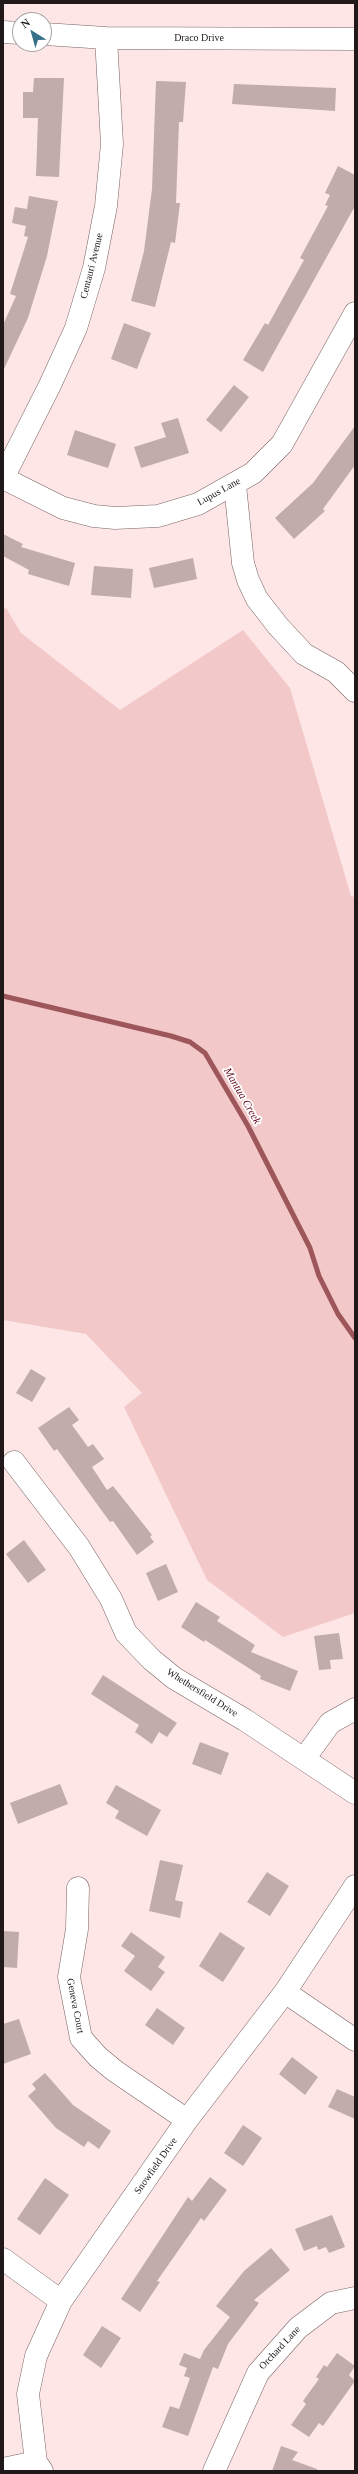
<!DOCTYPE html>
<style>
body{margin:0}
#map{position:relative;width:358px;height:2474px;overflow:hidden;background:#fee6e6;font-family:"Times New Roman",serif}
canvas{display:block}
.frame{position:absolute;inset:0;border:4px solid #211919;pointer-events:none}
.north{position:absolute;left:12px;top:12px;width:40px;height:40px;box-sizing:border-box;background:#fff;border:1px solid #a6a3a3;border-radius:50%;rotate:323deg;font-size:11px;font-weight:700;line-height:16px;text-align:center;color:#211919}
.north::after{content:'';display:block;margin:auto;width:14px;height:18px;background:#367189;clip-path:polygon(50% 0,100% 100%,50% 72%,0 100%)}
</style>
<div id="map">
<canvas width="358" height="2474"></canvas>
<div class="frame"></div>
<div class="north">N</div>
</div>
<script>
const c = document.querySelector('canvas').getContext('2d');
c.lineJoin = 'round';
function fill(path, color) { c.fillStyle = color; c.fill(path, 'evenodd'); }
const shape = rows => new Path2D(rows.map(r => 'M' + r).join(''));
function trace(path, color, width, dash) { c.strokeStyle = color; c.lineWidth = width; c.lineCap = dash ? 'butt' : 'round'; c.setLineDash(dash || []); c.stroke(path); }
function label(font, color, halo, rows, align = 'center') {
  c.font = font + ' "Times New Roman",serif'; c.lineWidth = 3.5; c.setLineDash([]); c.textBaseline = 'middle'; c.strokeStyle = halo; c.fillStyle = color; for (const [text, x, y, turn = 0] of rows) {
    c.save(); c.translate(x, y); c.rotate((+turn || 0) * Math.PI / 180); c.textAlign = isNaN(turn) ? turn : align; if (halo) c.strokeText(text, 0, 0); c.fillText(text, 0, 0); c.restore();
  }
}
fill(shape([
 [6,608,21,633,120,710,243,630,290,688,351,896,355,897,355,1613,283,1637,207,1580,124,1407,142,1393,86,1334,3,1320,3,610]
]), '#f3c8c9');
trace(shape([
 [3,996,171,1036,190,1042,205,1053,248,1126,310,1248,319,1276,338,1314,355,1338]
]), '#9d575b', 5);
fill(shape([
 [34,78,64,78,59,177,36,176,38,118,23,118,23,92,33,92],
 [156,81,186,82,183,122,179,122,176,203,180,203,175,243,171,242,155,307,131,301,144,251,152,189],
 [234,84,336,88,335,111,232,104],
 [338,166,355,175,355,206,263,372,243,360,265,323,268,325,304,260,300,258,328,206,325,205,330,195,325,193],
 [29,196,58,201,47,256,28,318,3,371,3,325,16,296,10,294,28,237,24,236,26,226,12,223,15,207,27,209],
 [124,323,151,333,137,369,111,359],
 [234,385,249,397,221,432,206,420],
 [178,418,189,453,141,468,134,447,166,437,161,423],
 [355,426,355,465,323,509,325,511,294,539,275,518,313,483],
 [75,430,116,444,108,468,67,455],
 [3,534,23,544,21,547,75,563,69,586,28,574,29,570,3,556],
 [193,558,197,579,154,588,149,568],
 [94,566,133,569,131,598,91,595],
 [31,1369,46,1378,32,1402,16,1393],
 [69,1407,79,1420,72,1425,88,1447,93,1444,104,1459,92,1467,107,1490,113,1486,152,1535,150,1537,154,1542,137,1555,113,1521,110,1522,57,1449,54,1451,38,1428],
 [24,1540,46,1570,28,1583,6,1554],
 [166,1564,178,1592,158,1601,146,1573],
 [196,1602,220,1617,217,1621,255,1645,251,1652,298,1671,290,1691,260,1679,261,1676,205,1640,204,1642,181,1627],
 [339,1633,343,1659,330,1660,331,1669,319,1670,314,1636],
 [103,1675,177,1723,167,1737,159,1732,152,1744,135,1732,139,1725,91,1694],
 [200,1742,229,1753,221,1775,192,1764],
 [60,1784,68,1804,18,1824,10,1803],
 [116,1785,161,1810,147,1836,115,1818,119,1811,106,1803],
 [160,1860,183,1865,175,1900,183,1902,180,1918,149,1911],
 [267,1872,289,1886,270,1916,247,1902],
 [3,1931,19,1932,17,1968,3,1967],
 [131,1932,165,1957,158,1967,165,1972,151,1991,124,1971,135,1956,121,1946],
 [220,1932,245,1948,223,1982,199,1966],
 [157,2008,185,2028,173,2045,145,2025],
 [19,2019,31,2054,3,2064,3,2024],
 [292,2057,318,2077,305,2095,279,2074],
 [45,2073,73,2105,111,2131,99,2149,88,2141,84,2147,56,2128,28,2096,36,2089,32,2084],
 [337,2089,355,2097,355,2119,328,2107],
 [243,2125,262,2138,243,2166,224,2153],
 [210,2177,227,2190,204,2221,201,2218,157,2281,160,2282,140,2312,121,2299,188,2197,192,2201],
 [45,2178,69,2195,40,2235,17,2219],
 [332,2215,345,2247,329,2253,326,2247,318,2250,317,2246,304,2251,295,2229],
 [271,2248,290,2270,254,2300,259,2303,228,2344,218,2369,213,2367,188,2436,162,2427,170,2406,179,2409,190,2378,184,2376,187,2368,179,2365,184,2353,200,2359,204,2350,230,2317,216,2306,244,2271],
 [102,2326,121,2338,101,2368,83,2355],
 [337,2353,355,2366,349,2375,355,2381,323,2426,319,2423,309,2437,291,2425,306,2404,303,2401,319,2379,316,2377,324,2365,327,2367],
 [281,2446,298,2452,292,2460,317,2469,317,2471,272,2471]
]), '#c1abab');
const minor = shape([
 [3,32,20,33],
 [44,34,106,38,355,39],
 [3,478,50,385,76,328,94,268,106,206,112,144,106,38],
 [3,478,63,508,94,516,115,518,158,516,198,504,253,473,282,444,355,313],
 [235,485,243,563,248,580,257,599,278,626,304,654,336,672,355,691],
 [14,1462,79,1547,111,1599,126,1633,152,1660,174,1678,245,1720,355,1793],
 [304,1759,330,1723,355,1709],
 [78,1888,77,1929,69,1977,81,2038,98,2057,115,2071,187,2120],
 [285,1992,355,2040],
 [3,2259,61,2301],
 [3,2469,36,2462],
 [42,2471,36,2462,28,2394,36,2356,61,2301,187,2120,285,1992,355,1886],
 [214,2471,258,2373,298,2328,331,2303,355,2298]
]);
trace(minor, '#786364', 23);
trace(minor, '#fff', 22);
label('10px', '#211919', '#fff', [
 ["Draco Drive",199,38],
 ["Centauri Avenue",92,266,-76],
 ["Lupus Lane",219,492,-29],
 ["Whethersfield Drive",202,1693,32],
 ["Geneva Court",75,2006,79],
 ["Snowfield Drive",156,2166,-55],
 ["Orchard Lane",280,2348,-47]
]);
label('italic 11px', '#62071b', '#fff', [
 ["Mantua Creek",242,1096,60]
]);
</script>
